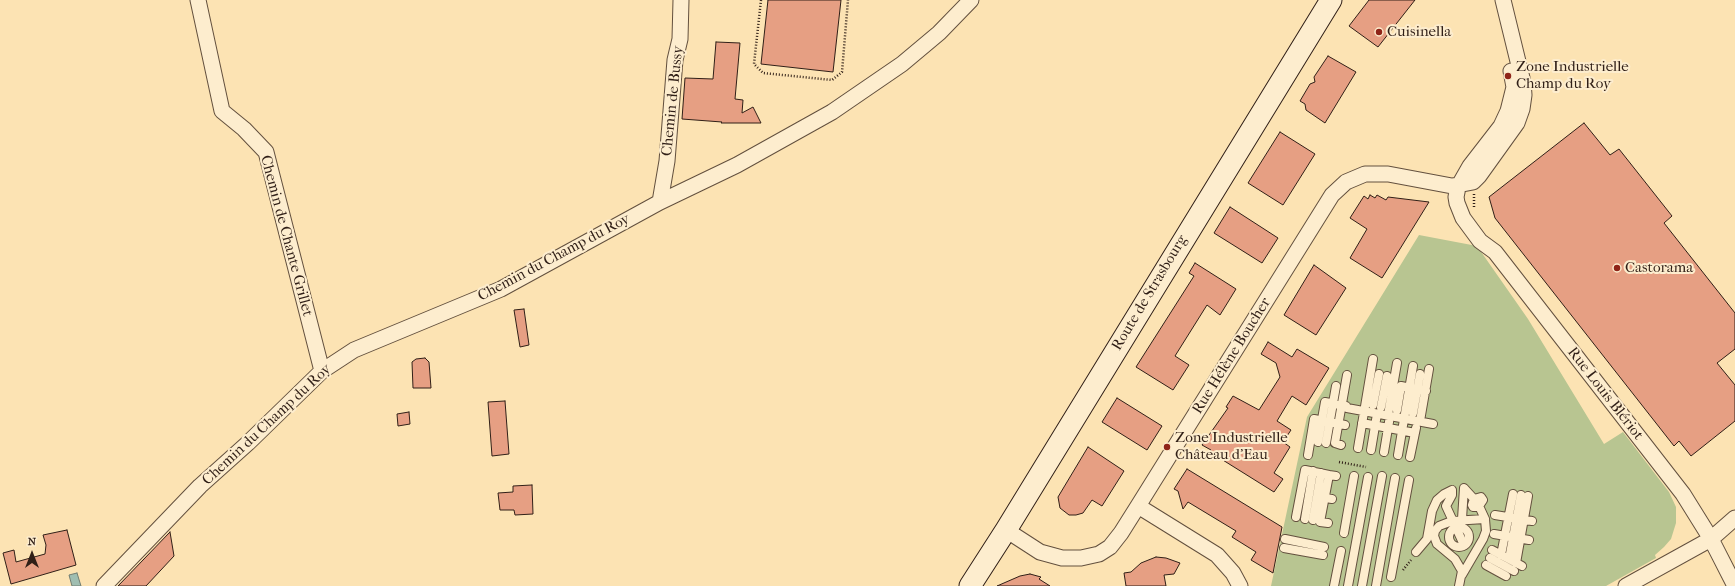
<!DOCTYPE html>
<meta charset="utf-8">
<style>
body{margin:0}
#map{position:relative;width:1735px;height:586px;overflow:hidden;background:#fce3b3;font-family:"IM FELL French Canon",serif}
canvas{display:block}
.north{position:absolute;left:12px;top:534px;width:40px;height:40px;-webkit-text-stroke:3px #fdedce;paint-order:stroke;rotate:0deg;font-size:11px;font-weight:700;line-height:16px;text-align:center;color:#301f17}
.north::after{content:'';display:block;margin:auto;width:14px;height:18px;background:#301f17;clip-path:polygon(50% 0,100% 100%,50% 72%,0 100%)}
</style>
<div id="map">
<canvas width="1735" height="586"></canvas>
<div class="north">N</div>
</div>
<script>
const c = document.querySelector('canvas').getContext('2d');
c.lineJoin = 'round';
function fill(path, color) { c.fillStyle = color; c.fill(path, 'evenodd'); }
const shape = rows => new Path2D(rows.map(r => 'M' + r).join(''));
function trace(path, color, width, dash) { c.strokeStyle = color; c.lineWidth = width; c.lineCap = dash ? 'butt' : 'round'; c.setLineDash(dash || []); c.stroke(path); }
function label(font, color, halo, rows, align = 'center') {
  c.font = font + ' "IM FELL French Canon",serif'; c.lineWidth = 4; c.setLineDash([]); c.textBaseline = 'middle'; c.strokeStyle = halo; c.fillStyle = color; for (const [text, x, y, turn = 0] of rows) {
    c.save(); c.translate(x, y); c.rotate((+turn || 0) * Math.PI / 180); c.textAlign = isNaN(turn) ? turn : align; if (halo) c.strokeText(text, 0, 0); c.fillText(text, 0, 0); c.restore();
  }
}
fill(shape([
 [1419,235,1477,246,1528,319,1604,444,1623,432,1669,492,1676,507,1676,523,1671,539,1664,547,1655,555,1656,558,1606,586,1271,586,1307,417]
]), '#b8c591');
const water = shape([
 [77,573,81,586,72,586,69,575,77,573]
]);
fill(water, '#a0beb1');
trace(water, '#737e73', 1);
const building = shape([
 [768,0,841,0,833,72,761,64,768,0],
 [1369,0,1415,0,1378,47,1349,26,1369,0],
 [716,42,740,43,735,99,743,100,742,113,753,107,761,123,721,123,722,122,682,119,685,78,713,79,716,42],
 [1328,56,1356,72,1325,123,1306,110,1305,104,1300,101,1310,84,1315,82,1314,77,1328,56],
 [1584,123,1610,155,1619,149,1672,216,1664,223,1735,313,1735,349,1717,363,1735,385,1735,421,1691,456,1679,441,1674,446,1495,218,1489,197,1584,123],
 [1280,132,1315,154,1283,205,1248,183,1280,132],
 [1370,195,1375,198,1377,195,1386,200,1388,197,1429,202,1382,278,1350,258,1367,229,1350,218,1364,196,1368,199,1370,195],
 [1230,207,1278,238,1262,263,1214,233,1230,207],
 [1195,263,1236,289,1220,315,1207,305,1175,356,1189,365,1173,390,1136,367,1194,276,1189,273,1195,263],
 [1314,265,1346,288,1316,335,1284,315,1314,265],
 [524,309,529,345,520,347,514,310,524,309],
 [1268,342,1292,357,1297,349,1329,368,1306,405,1292,396,1277,421,1291,430,1283,442,1290,447,1274,473,1283,479,1274,492,1210,452,1211,450,1202,445,1228,408,1226,407,1233,396,1259,410,1280,377,1276,363,1261,354,1268,342],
 [425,358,429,362,431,388,413,388,412,362,416,359,425,358],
 [1117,398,1162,426,1147,450,1102,422,1117,398],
 [505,401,509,454,492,456,488,402,505,401],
 [409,412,410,424,398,426,397,414,409,412],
 [1088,447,1124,471,1102,506,1092,500,1083,513,1076,515,1069,515,1060,508,1058,497,1088,447],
 [1187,469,1282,527,1273,573,1251,560,1256,552,1232,537,1236,531,1188,502,1183,509,1178,491,1174,489,1187,469],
 [532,485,533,514,515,515,514,510,500,510,498,493,513,492,513,486,532,485],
 [67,530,76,565,11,584,3,553,14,550,16,562,45,554,46,545,43,535,67,530],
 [170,532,174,556,146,586,118,586,170,532],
 [1156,557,1166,558,1180,563,1174,574,1164,575,1166,586,1126,586,1124,573,1131,572,1141,563,1156,557],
 [1030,574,1041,577,1039,579,1050,586,997,586,1020,576,1030,574]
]);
fill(building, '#e69f83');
trace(building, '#301f17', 1);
const service = shape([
 [1373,405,1379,374],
 [1381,407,1387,376],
 [1347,408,1433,424],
 [1397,410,1401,386,1426,391],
 [1413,413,1420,374],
 [1388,415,1397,363],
 [1420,421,1429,369],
 [1362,423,1415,433],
 [1318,442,1325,402,1346,406],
 [1326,443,1336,386],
 [1341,445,1335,443,1347,375],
 [1358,448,1373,359],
 [1371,450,1377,414],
 [1384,452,1390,416],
 [1308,455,1314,419,1345,425],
 [1398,455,1413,366],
 [1410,457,1416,428],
 [1319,497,1332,499],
 [1479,506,1483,500,1481,497,1474,499,1472,505,1473,507,1479,506,1485,519],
 [1495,515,1532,521],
 [1296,517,1305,470,1329,475],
 [1305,519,1313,471],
 [1462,519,1464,488,1474,499],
 [1313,520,1321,473],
 [1328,523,1320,522,1329,475,1336,476],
 '1449 537a10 10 0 1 1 20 0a10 10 0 1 1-20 0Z',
 [1344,533,1354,476],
 [1494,534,1529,540],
 [1285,539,1324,547],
 [1284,548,1323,555],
 [1492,550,1522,566],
 [1416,552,1427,539,1432,511,1437,500,1444,494,1452,490,1452,495,1446,506,1464,545],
 [1501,555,1513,494],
 [1490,558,1514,571],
 [1509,559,1521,495],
 [1516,563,1528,496],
 [1486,565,1506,576],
 [1391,577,1409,480],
 [1334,586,1341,551],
 [1348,586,1368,477],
 [1362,586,1382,476],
 [1376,586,1395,478],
 [1459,586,1462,571,1455,559,1437,544,1434,536,1435,531,1439,526,1452,521,1485,519,1486,531,1483,539,1462,575]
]);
const minor = shape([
 [198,0,222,111,244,129,266,152,322,371],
 [1511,71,1514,87,1508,111,1501,126,1470,166,1458,187,1456,197,1457,203,1463,218,1480,241,1495,252,1683,494,1711,539,1735,586],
 [660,202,667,161,675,60,680,39,681,0],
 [1138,506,1217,555,1233,573,1240,586],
 [1006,530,1040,552,1062,558,1081,558,1099,554,1110,547,1121,533,1138,506,1332,195,1346,182,1365,174,1388,174,1452,186,1473,182,1479,176,1517,123,1522,109,1524,95,1523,82,1503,0],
 [104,586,200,486,248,443,322,371,354,350,501,289,660,202,737,165,832,112,902,64,939,33,971,0],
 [1626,586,1711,539,1735,518]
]);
const secondary = shape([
 [970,586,1006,530,1331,0]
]);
trace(service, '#63503e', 10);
trace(minor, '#63503e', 17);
trace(secondary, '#301f17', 23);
trace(shape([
 [761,0,754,64,763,73,832,80,842,72,848,0],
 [1474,194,1474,207],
 [1339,462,1366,467],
 [1403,570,1411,560]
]), '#301f17', 2.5, [1, 2]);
trace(service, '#fdedce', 8);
trace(minor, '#fdedce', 15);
trace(secondary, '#fdedce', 21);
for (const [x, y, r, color] of [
 [1379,32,4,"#8f2418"],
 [1508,76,4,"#8f2418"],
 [1617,268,4,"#8f2418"],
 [1167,447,4,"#8f2418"]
]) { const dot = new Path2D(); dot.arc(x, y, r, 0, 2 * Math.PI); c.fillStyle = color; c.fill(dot); trace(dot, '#fdedce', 1.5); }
label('15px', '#301f17', '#fdedce', [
 ["Cuisinella",1387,32],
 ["Zone Industrielle",1516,67],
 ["Champ du Roy",1516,84],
 ["Castorama",1625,268],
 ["Zone Industrielle",1175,438],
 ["Château d'Eau",1175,455]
], 'left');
label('15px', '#301f17', '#fdedce', [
 ["Chemin de Bussy",673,101,-84],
 ["Chemin de Chante Grillet",286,236,75],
 ["Chemin du Champ du Roy",554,258,-28],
 ["Route de Strasbourg",1150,293,-59],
 ["Rue Hélène Boucher",1232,356,-58],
 ["Rue Louis Blériot",1605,394,52],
 ["Chemin du Champ du Roy",267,425,-43]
]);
</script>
